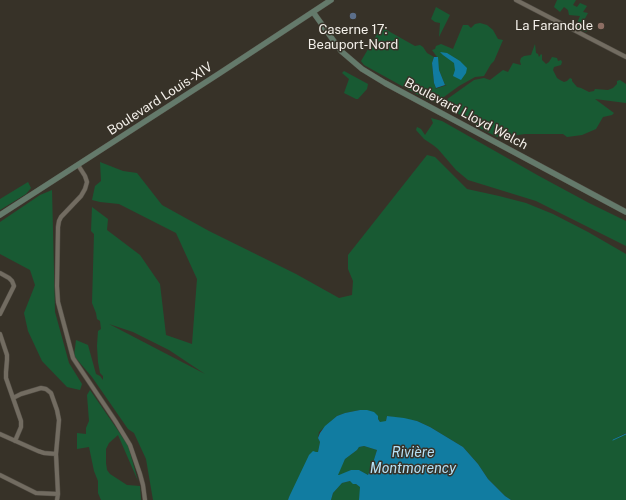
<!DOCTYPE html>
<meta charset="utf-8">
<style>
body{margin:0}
canvas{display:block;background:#373228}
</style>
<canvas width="626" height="500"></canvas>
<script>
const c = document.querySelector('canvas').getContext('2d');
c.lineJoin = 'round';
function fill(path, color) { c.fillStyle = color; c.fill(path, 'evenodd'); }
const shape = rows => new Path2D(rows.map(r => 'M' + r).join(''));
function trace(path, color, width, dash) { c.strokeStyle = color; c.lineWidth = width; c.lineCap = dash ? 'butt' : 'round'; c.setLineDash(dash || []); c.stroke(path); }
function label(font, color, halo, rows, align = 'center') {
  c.font = font + ' "Public Sans",sans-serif'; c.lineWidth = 3; c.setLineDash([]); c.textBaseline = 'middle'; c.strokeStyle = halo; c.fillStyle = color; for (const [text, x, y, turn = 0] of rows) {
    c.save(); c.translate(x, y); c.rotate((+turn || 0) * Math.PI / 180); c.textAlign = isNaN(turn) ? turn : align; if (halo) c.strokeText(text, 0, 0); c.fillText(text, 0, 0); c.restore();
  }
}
fill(shape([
 [557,0,576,0,573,5,577,7,580,3,587,6,583,12,588,13,581,26,588,29,586,32,575,28,580,16,569,15,568,10,564,7,560,12,554,7],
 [436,7,450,15,439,37,440,23,435,22,431,19],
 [480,23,487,25,493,30,498,39,503,40,494,61,491,64,484,76,475,77,459,86,437,102,428,100,411,91,364,65,361,61,380,29,383,28,415,46,420,45,423,47,427,53,434,57,432,63,434,83,436,88,435,89,447,85,445,85,439,70,437,57,432,50,435,49,436,46,441,44,453,49,463,25,468,25,471,28,475,24],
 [535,44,536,53,538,54,539,57,541,54,542,55,542,60,546,64,549,62,552,57,557,58,558,61,561,60,562,62,561,65,554,67,553,70,557,78,560,80,564,82,567,81,570,78,572,79,572,81,577,87,581,88,589,92,594,91,595,89,608,90,613,88,617,84,617,81,620,80,626,84,626,103,595,99,614,113,612,115,603,117,596,129,582,135,567,137,563,134,525,134,510,136,509,139,497,137,476,126,473,120,462,116,440,104,443,102,474,80,484,78,490,80,503,70,508,72,513,63,521,65,520,61,521,58,524,56,531,55],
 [344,71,368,84,367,89,358,99,356,99,344,93,349,79,342,73],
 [431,118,442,121,539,176,589,203,626,221,626,246,536,201,468,180,456,170,438,149,433,145,424,139,416,130,417,127,421,129,425,135,433,123],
 [427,155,435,157,467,189,499,196,526,203,553,214,588,232,626,254,626,433,612,440,626,434,626,500,511,500,505,496,488,479,478,464,463,447,430,427,417,421,387,416,386,422,380,422,378,419,360,410,345,413,337,416,319,432,318,438,320,442,318,452,316,452,289,497,288,500,153,500,146,459,134,433,128,429,92,377,74,356,76,340,88,345,96,374,100,376,103,380,103,376,100,373,98,362,97,346,98,331,101,329,100,321,97,319,96,313,92,303,94,234,91,231,92,207,108,219,107,230,140,255,160,284,166,335,192,344,197,279,176,233,119,204,100,202,92,200,95,186,101,181,100,162,123,171,137,173,162,205,209,231,296,274,339,298,352,295,353,281,348,269,348,255],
 [109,324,133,332,169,350,205,374],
 [28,182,31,188,26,194,0,210,0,199],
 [52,190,55,312,69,363,82,384,80,390,67,387,42,361,28,331,24,313,35,285,30,270,0,254,0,222,40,195],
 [90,390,128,445,138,481,118,435,109,443,106,449,106,463,107,470,110,474,127,485,140,486,141,500,101,500,98,493,98,481,94,471,89,447,77,449,77,433,86,434,86,428,89,421,87,395],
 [364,446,377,450,372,466,368,475,359,470,351,470,339,476,337,475,345,459,357,450,359,447],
 [350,481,361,487,359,500,331,500,333,493,342,483]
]), '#185a33');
fill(shape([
 [440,52,447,53,460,61,467,68,466,73,461,80,453,76,455,70,454,63,443,55],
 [434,57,438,57,439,70,445,85,436,88,434,83,432,63],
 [360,410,367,410,374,412,378,416,378,419,380,422,386,421,387,416,404,418,417,421,430,427,463,447,478,464,488,479,505,496,511,500,359,500,360,487,356,484,353,484,350,481,342,483,333,493,331,500,288,500,289,497,309,455,313,451,316,452,318,452,320,442,318,438,320,433,325,426,337,416,345,413],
 [364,446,377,450,372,466,368,475,359,470,351,470,339,475,338,475,345,459,357,450,359,447]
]), '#117ca1');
trace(shape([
 [613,440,626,434]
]), '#117ca1', 1);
const street = shape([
 [516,0,626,57],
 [78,165,85,176,87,182,85,189,81,196,61,217,59,221,58,227,57,286,58,302,73,358,116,422,130,445,140,474,143,485,145,500],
 [0,273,9,278,12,281,14,286,0,314],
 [0,334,7,355,7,360,6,372,6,378,21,421,21,427,15,441],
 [13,398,21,394,41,388,46,389,51,393,57,410,59,420,56,454,58,494,57,500],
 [0,434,38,451,44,453,56,454],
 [0,475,36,493,58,494]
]);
const secondary = shape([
 [313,12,341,51,362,69,385,83,626,212],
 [0,215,220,73,331,0]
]);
trace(street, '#524d45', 5);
trace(secondary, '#524d45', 6);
trace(street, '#726c61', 4);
trace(secondary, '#647a6b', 5.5);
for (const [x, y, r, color] of [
 [353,16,4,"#5c6f8a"],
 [601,26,4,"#8d6e63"]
]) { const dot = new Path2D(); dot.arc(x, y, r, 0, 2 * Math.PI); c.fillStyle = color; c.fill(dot); trace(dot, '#373228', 1.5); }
label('13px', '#f4f0ea', '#373228', [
 ["La Farandole",593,26],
 ["Caserne 17:",353,30,"center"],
 ["Beauport-Nord",353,45,"center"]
], 'right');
label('13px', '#f4f0ea', '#373228', [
 ["Boulevard Louis-XIV",160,99,-33],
 ["Boulevard Lloyd Welch",466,114,28]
]);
label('italic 14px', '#b6e1f6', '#373228', [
 ["Rivière",413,453],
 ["Montmorency",413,469]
]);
</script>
